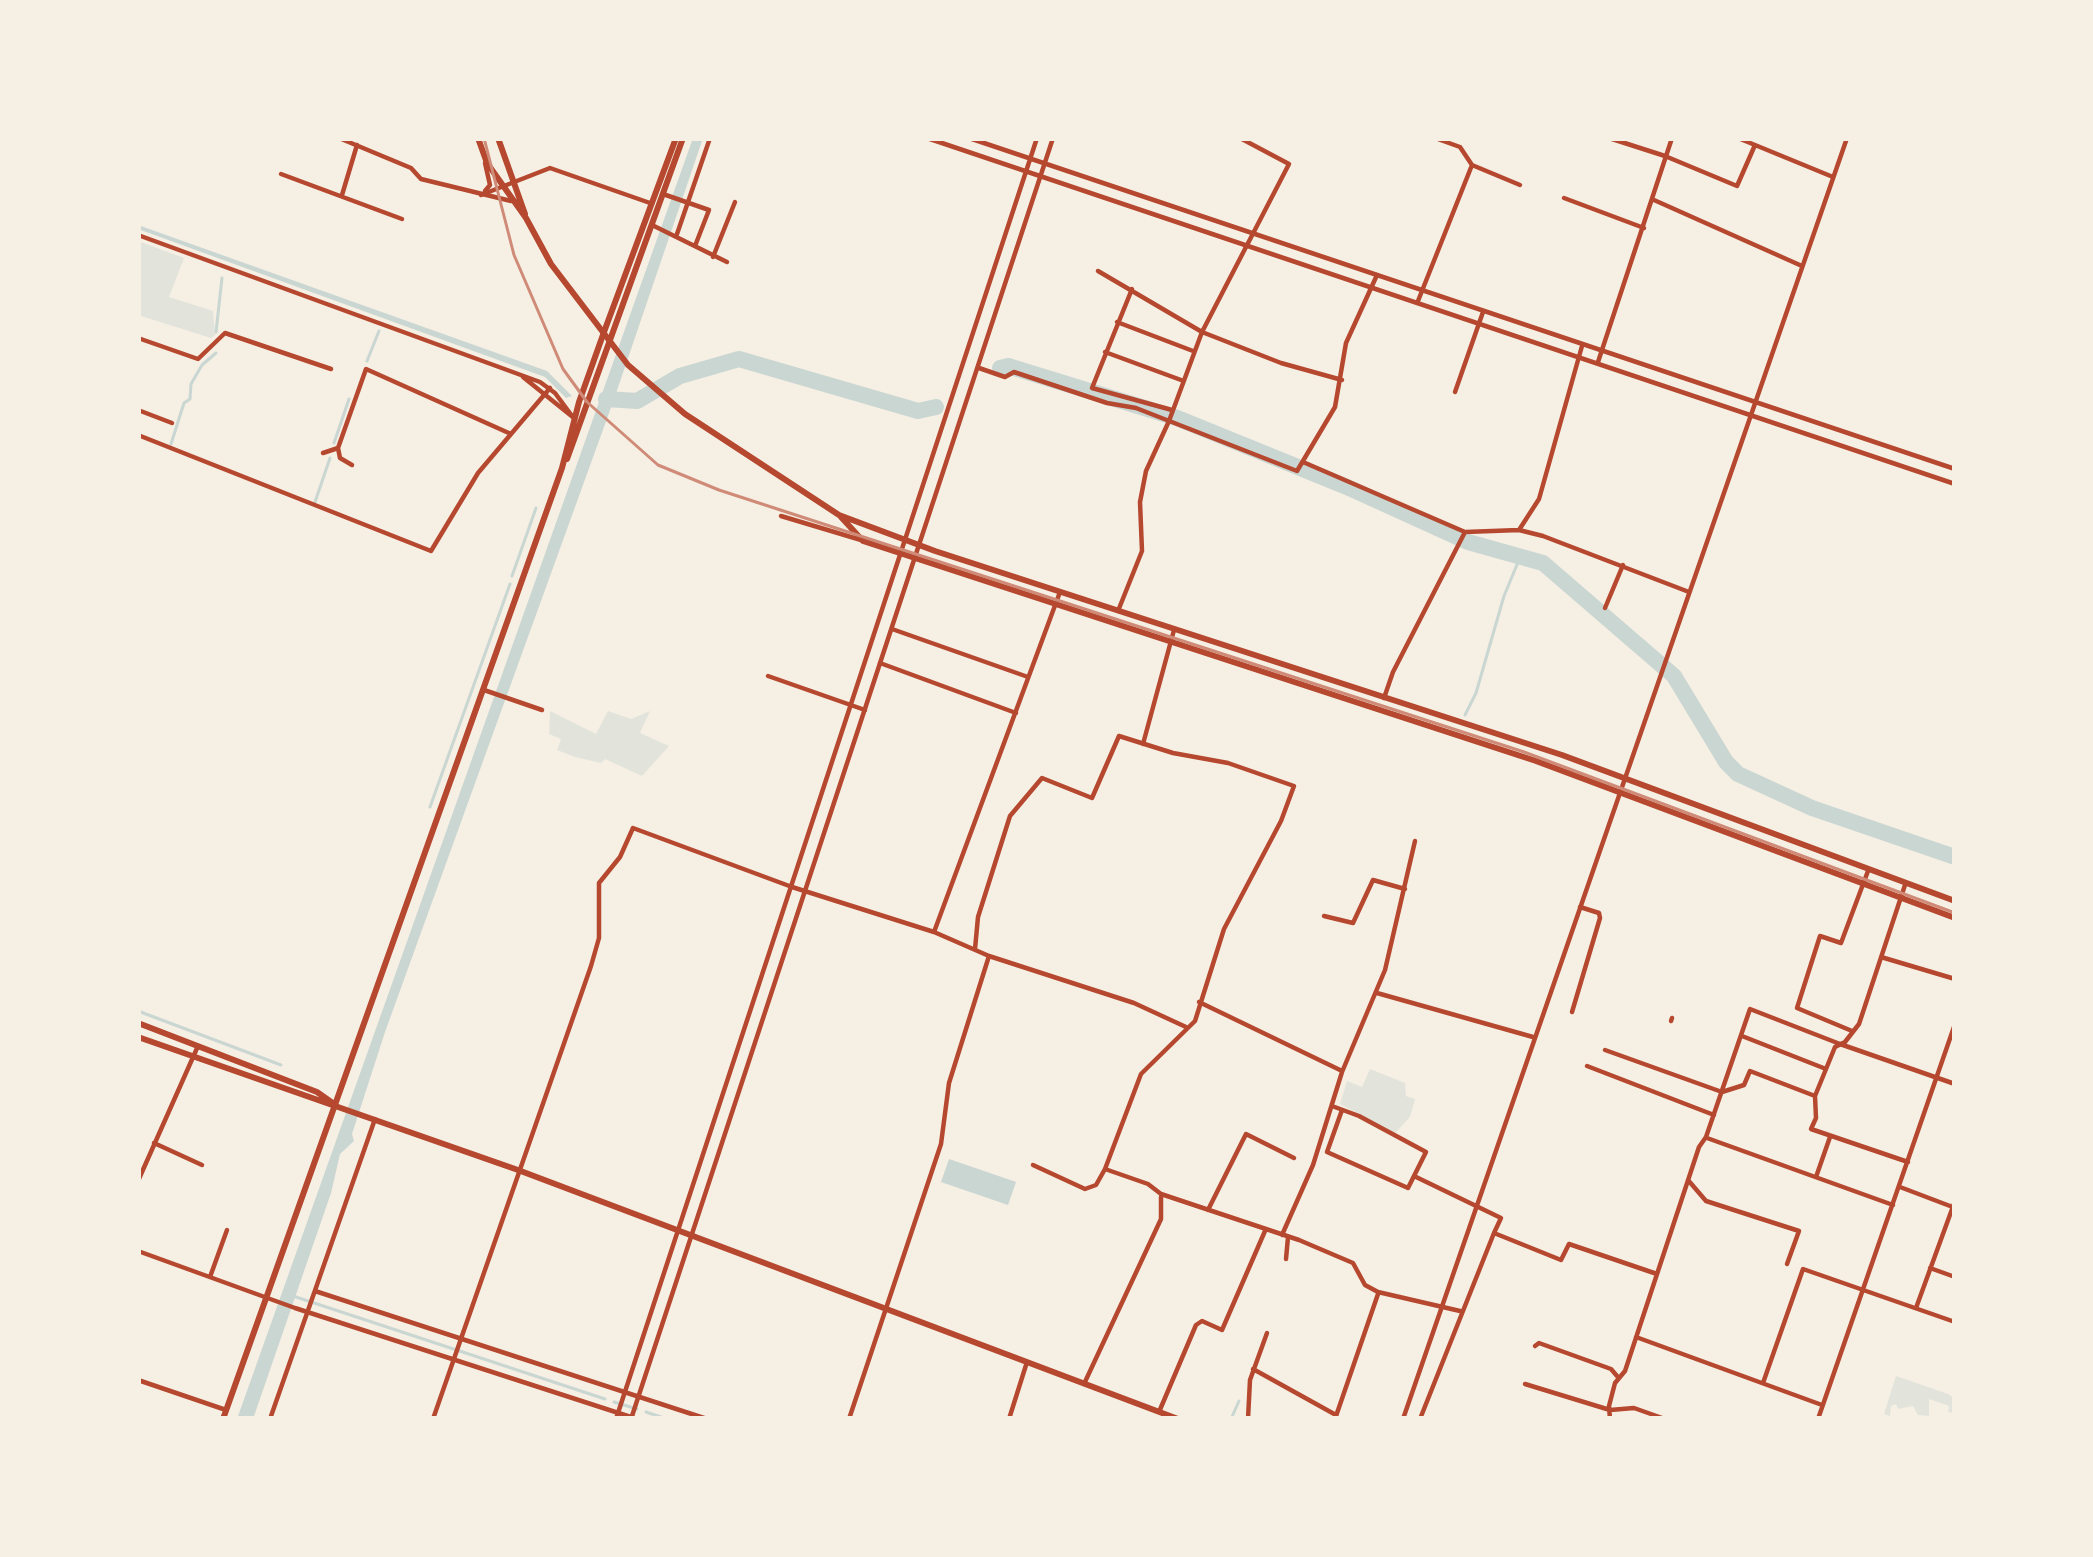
<!DOCTYPE html>
<style>
body{margin:0}
#map{position:relative;width:2093px;height:1557px;overflow:hidden;background:#f6efe4;font-family:Signika,sans-serif}
canvas{display:block}
.frame{position:absolute;inset:0;border:141px solid #f6efe4;pointer-events:none}
</style>
<div id="map">
<canvas width="2093" height="1557"></canvas>
<div class="frame"></div>
</div>
<script>
const c = document.querySelector('canvas').getContext('2d');
c.lineJoin = 'round';
function fill(path, color) { c.fillStyle = color; c.fill(path, 'evenodd'); }
const shape = rows => new Path2D(rows.map(r => 'M' + r).join(''));
function trace(path, color, width, dash) { c.strokeStyle = color; c.lineWidth = width; c.lineCap = dash ? 'butt' : 'round'; c.setLineDash(dash || []); c.stroke(path); }
fill(shape([
 [138,241,184,258,169,297,213,311,215,335,211,338,138,315],
 [550,711,596,734,608,711,631,719,650,711,640,733,669,746,642,776,605,759,601,763,575,757,557,750,561,739,549,734],
 [1370,1069,1405,1083,1406,1096,1415,1099,1410,1117,1395,1133,1340,1104,1347,1081,1362,1087],
 [1896,1376,1948,1394,1955,1399,1955,1413,1948,1412,1949,1406,1929,1399,1929,1416,1918,1415,1913,1406,1898,1409,1896,1404,1891,1406,1890,1416,1884,1414]
]), '#e2e4dc');
fill(shape([
 [693,138,703,138,613,402,385,1032,352,1134,354,1141,340,1154,331,1193,253,1419,237,1419],
 [138,225,547,371,572,396,566,398,545,377,138,229],
 [949,1159,1016,1182,1008,1205,941,1182]
]), '#c9d6d2');
trace(shape([
 [216,332,222,278],
 [367,361,379,331],
 [334,443,349,399],
 [171,444,184,403,190,399,191,384,202,365,216,353],
 [315,502,330,458],
 [512,576,536,508],
 [1465,715,1476,693,1504,596,1521,555],
 [430,807,510,584],
 [138,1011,281,1065],
 [293,1296,605,1399],
 [614,1402,637,1409],
 [646,1412,667,1419],
 [1231,1419,1239,1401]
]), '#c9d6d2', 3);
trace(shape([
 [1000,368,1008,366,1177,418,1347,487,1468,542,1543,563,1674,676,1726,762,1738,774,1812,808,1955,857],
 [606,399,637,401,680,376,739,359,918,411,936,407]
]), '#c9d6d2', 16);
trace(shape([
 [339,138,411,168,421,179,511,201],
 [1609,138,1665,156,1737,186,1755,145],
 [1738,138,1833,177],
 [485,163,490,185,485,191],
 [1472,165,1520,185],
 [281,174,402,219],
 [663,194,709,210,695,246],
 [342,195,357,145],
 [1564,198,1644,228],
 [1654,200,1802,266],
 [652,225,727,262],
 [677,234,710,138],
 [713,257,735,202],
 [1098,271,1202,332,1281,363,1342,380],
 [1132,289,1092,388,1172,410],
 [1418,301,1472,165,1460,147,1435,138],
 [1117,322,1193,351],
 [138,338,198,359,225,333,331,369],
 [1105,352,1181,380],
 [1598,362,1672,138],
 [979,368,1005,377,1014,372,1107,403,1136,408,1297,471,1335,407,1346,343,1377,275],
 [1455,392,1483,312],
 [138,410,172,423],
 [138,435,431,551,478,473,550,388],
 [323,453,338,448],
 [1303,462,1465,532,1519,530,1543,536,1689,592],
 [352,465,340,458,338,448,366,369,511,434],
 [781,516,861,540],
 [1519,530,1539,499,1582,346],
 [1605,608,1623,565],
 [1118,611,1142,551,1140,502,1146,471,1169,421,1202,332,1289,164,1240,138],
 [892,629,1028,677],
 [880,663,1016,713],
 [768,676,865,710],
 [484,690,542,710],
 [1384,698,1393,672,1465,532],
 [1143,744,1174,630],
 [1905,885,1859,1024,1845,1042,1835,1047,1815,1096,1816,1118,1811,1129,1908,1162],
 [1324,916,1353,923,1373,880,1405,889],
 [934,932,1060,592],
 [975,949,978,917,1010,816,1042,778,1092,798,1119,736,1173,753,1228,763,1294,786,1281,821,1224,929,1195,1021,1141,1074,1105,1169,1148,1184,1161,1194,1299,1240,1353,1263,1365,1285,1378,1292,1460,1311],
 [1881,957,1955,979],
 [1377,993,1533,1037],
 [1199,1002,1340,1070],
 [1572,1012,1600,918,1599,913,1580,907],
 [1671,1021,1672,1018],
 [1852,1031,1797,1008,1820,936,1841,943,1868,871],
 [1742,1036,1826,1069],
 [1605,1050,1722,1092,1744,1085,1750,1071,1815,1096],
 [1587,1066,1714,1115],
 [1332,1106,1359,1116,1426,1152,1408,1188,1327,1152,1342,1110],
 [1707,1138,1893,1205],
 [154,1143,202,1165],
 [1033,1165,1085,1189,1096,1185,1105,1169],
 [1414,1176,1501,1218,1494,1233],
 [1816,1177,1830,1137],
 [1688,1180,1706,1201,1799,1231,1787,1264],
 [138,1181,198,1046],
 [1900,1187,1950,1206],
 [1208,1210,1246,1134,1294,1158],
 [1282,1235,1313,1165,1342,1072,1385,970,1415,841],
 [138,1251,295,1308,637,1419],
 [1286,1259,1288,1237],
 [1930,1268,1955,1277],
 [210,1277,227,1230],
 [315,1291,707,1419],
 [1916,1308,1955,1201],
 [1636,1337,1822,1405],
 [1535,1346,1539,1343,1611,1369,1617,1376],
 [1253,1369,1336,1415],
 [138,1380,226,1410],
 [1763,1383,1803,1269,1955,1322],
 [1084,1384,1161,1219,1161,1197],
 [1525,1384,1610,1410,1634,1408,1665,1419],
 [1159,1412,1196,1325,1202,1321,1222,1330,1265,1231],
 [270,1419,375,1119],
 [433,1419,591,966,599,938,599,883,620,857,633,828,792,887,934,932,989,956,1134,1003,1186,1027],
 [849,1419,941,1144,949,1083,989,956],
 [1009,1419,1027,1362],
 [1248,1419,1250,1380,1267,1333],
 [1335,1419,1378,1294],
 [1420,1419,1494,1233,1561,1260,1569,1244,1657,1274],
 [1610,1419,1609,1406,1615,1383,1625,1371,1699,1147,1706,1137,1750,1009,1840,1044],
 [1818,1419,1955,1024]
]), '#b5482f', 4.5);
trace(shape([
 [927,138,1955,484],
 [969,138,1955,469],
 [481,195,550,168,650,203],
 [138,235,540,382,555,393,575,420],
 [523,377,574,418],
 [1840,1044,1955,1084],
 [616,1419,1037,138],
 [631,1419,1053,138],
 [1403,1419,1847,138]
]), '#b5482f', 4.5);
trace(shape([
 [478,138,487,163,526,218,551,264,628,365,685,414,839,515,935,551,1562,755,1955,901],
 [498,138,525,214],
 [841,517,863,541,1536,761,1955,918]
]), '#b5482f', 6);
trace(shape([
 [138,1023,317,1092,334,1104],
 [138,1037,518,1170,1178,1419]
]), '#b5482f', 6);
trace(shape([
 [567,459,683,138],
 [223,1419,562,468,579,402,604,332,676,138]
]), '#b5482f', 6);
trace(shape([
 [484,138,514,255,563,369,587,402,658,465,719,490,1524,752,1955,913]
]), '#cf8b77', 3);
</script>
